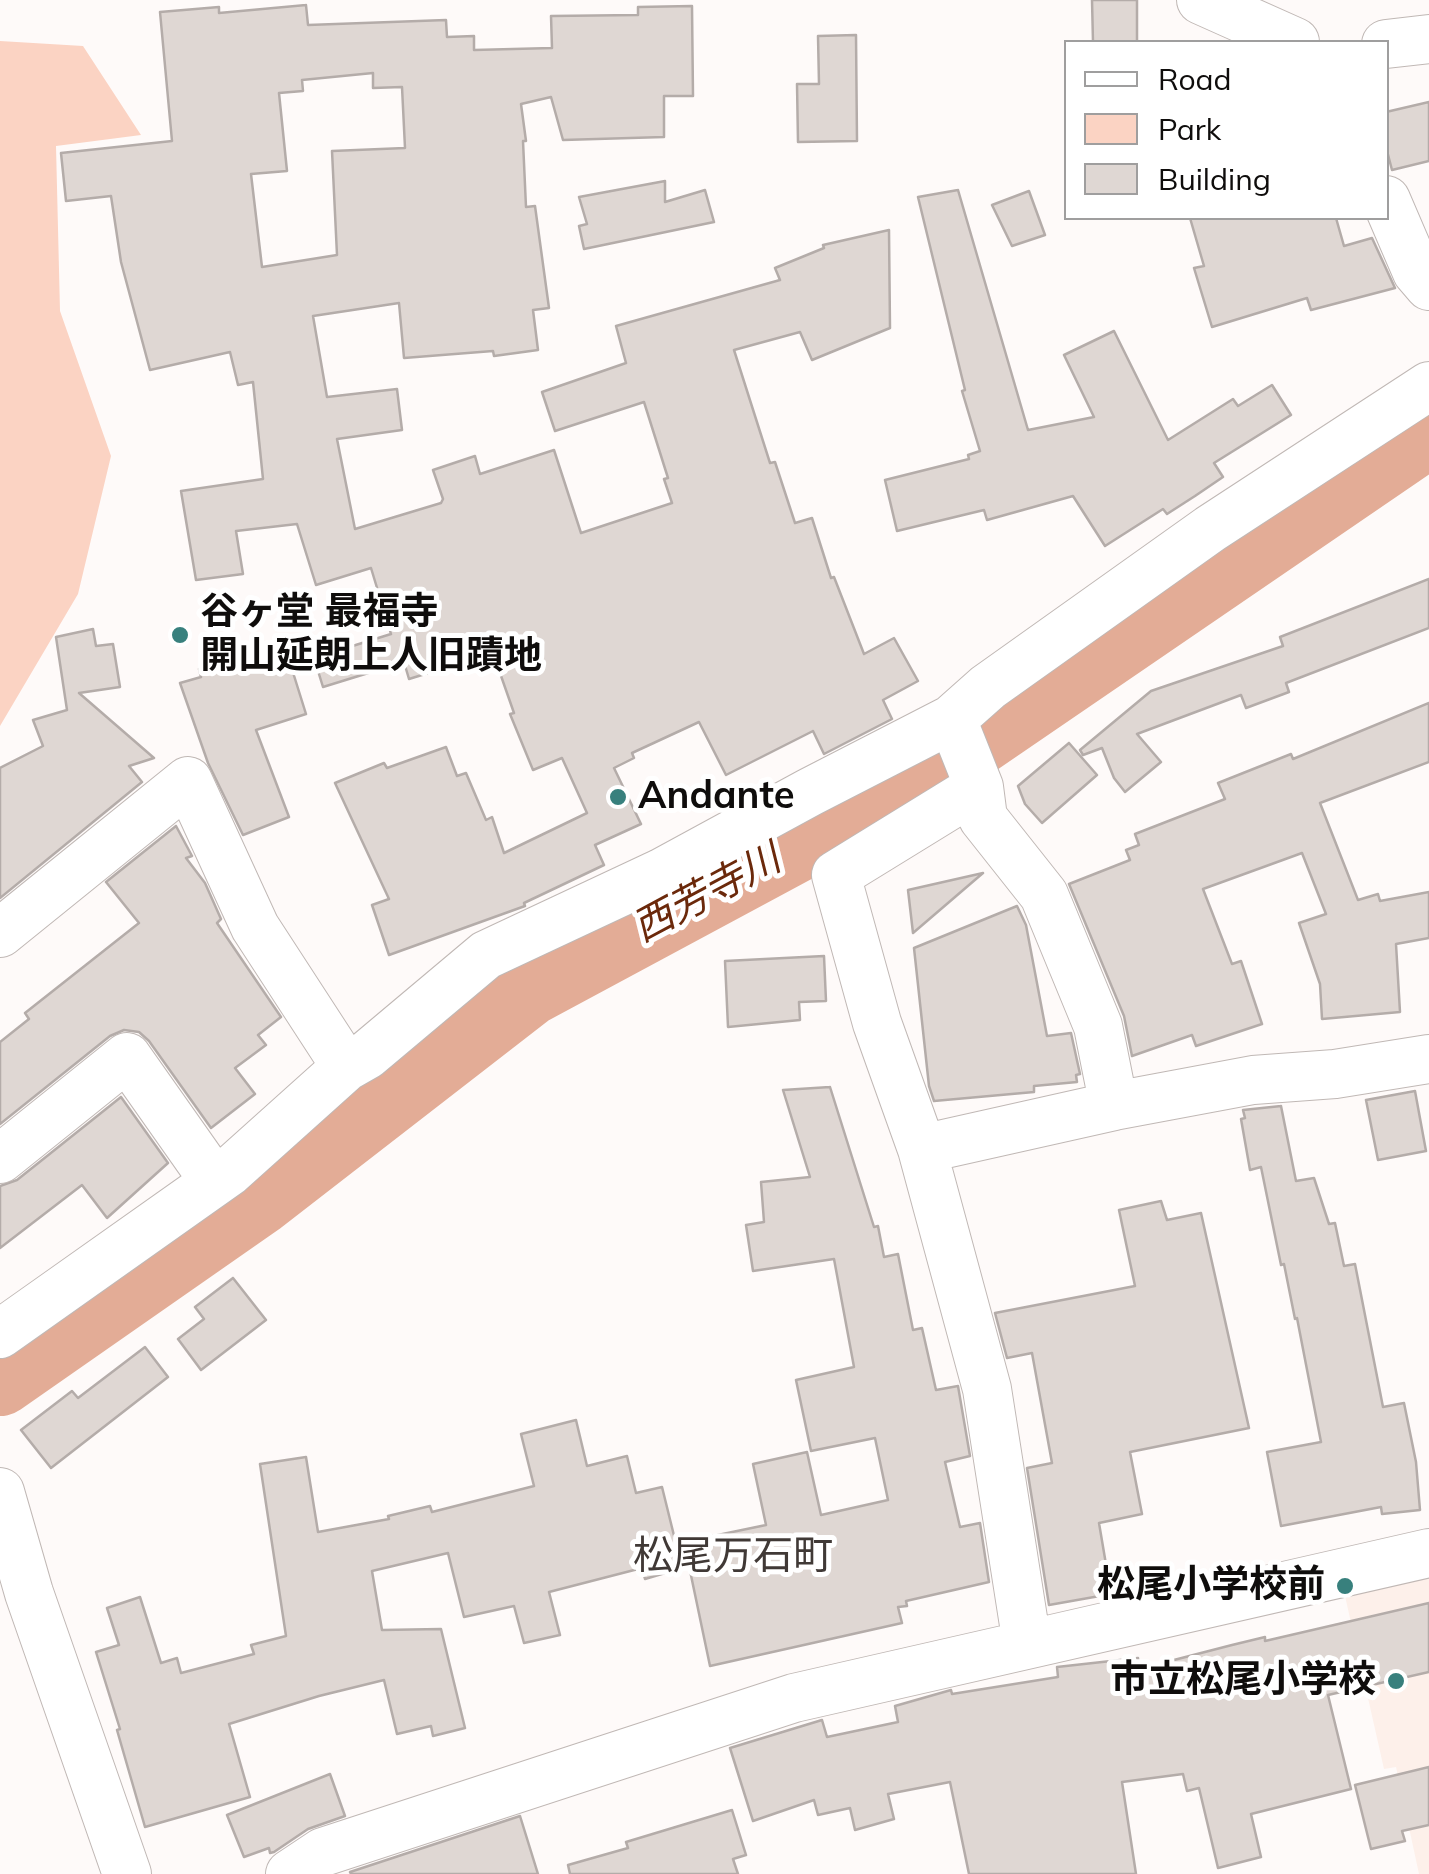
<!DOCTYPE html>
<meta charset="utf-8">
<style>
body{margin:0}
#map{position:relative;width:1429px;height:1874px;overflow:hidden;background:#fefaf9;font-family:Mulish,sans-serif}
canvas{display:block}
.legend{position:absolute;left:1064px;top:40px;width:325px;height:180px;box-sizing:border-box;background:#fff;border:2px solid #9f9e9e;margin:0;padding:12px 18px;list-style:none;font-size:30px;color:#0f0d0c}
.legend li{display:flex;align-items:center;gap:20px;height:50px}
.legend b{width:50px;border:2px solid #9f9e9e}
</style>
<div id="map">
<canvas width="1429" height="1874"></canvas>
<ul class="legend">
<li><b style="height:12px;background:#fff"></b>Road</li>
<li><b style="height:28px;background:#fbd3c3"></b>Park</li>
<li><b style="height:28px;background:#dfd7d3"></b>Building</li>
</ul>
</div>
<script>
const c = document.querySelector('canvas').getContext('2d');
c.lineJoin = 'round';
function fill(path, color) { c.fillStyle = color; c.fill(path, 'evenodd'); }
const shape = rows => new Path2D(rows.map(r => 'M' + r).join(''));
function trace(path, color, width, dash) { c.strokeStyle = color; c.lineWidth = width; c.lineCap = dash ? 'butt' : 'round'; c.setLineDash(dash || []); c.stroke(path); }
function label(font, color, halo, rows, align = 'center') {
  c.font = font + ' Mulish,"Noto Sans JP",sans-serif'; c.lineWidth = 10; c.setLineDash([]); c.textBaseline = 'middle'; c.strokeStyle = halo; c.fillStyle = color; for (const [text, x, y, turn = 0] of rows) {
    c.save(); c.translate(x, y); c.rotate((+turn || 0) * Math.PI / 180); c.textAlign = isNaN(turn) ? turn : align; if (halo) c.strokeText(text, 0, 0); c.fillText(text, 0, 0); c.restore();
  }
}
fill(shape([
 [1429,1577,1429,1874,1419,1874,1396,1767,1384,1769,1345,1596]
]), '#fdf0ea');
fill(shape([
 [0,41,83,46,141,135,56,146,60,311,111,456,78,594,0,726]
]), '#fbd3c3');
trace(shape([
 [0,1380,258,1200,529,990,914,783,1429,431]
]), '#e3ac96', 72);
const building = shape([
 [1092,0,1137,0,1137,42,1093,42,1092,0],
 [306,5,308,25,446,20,447,37,474,36,474,50,552,48,551,16,638,15,638,7,692,6,693,96,664,96,664,137,563,140,551,97,521,104,526,141,523,141,526,207,535,206,549,308,533,310,538,350,494,356,493,351,404,358,399,303,313,316,327,397,397,389,402,430,337,439,355,529,441,503,443,499,433,470,475,456,480,474,554,450,581,533,672,503,664,479,668,478,644,402,555,431,542,392,626,363,616,326,780,280,775,268,824,248,823,245,889,230,890,328,812,360,800,332,734,350,770,463,775,462,795,523,812,518,831,578,834,577,864,654,894,638,918,681,883,700,892,719,824,754,813,731,726,775,699,722,632,753,634,758,614,768,641,824,595,845,604,865,524,903,525,906,389,955,372,905,389,899,335,783,384,763,387,768,446,747,457,776,466,773,486,820,492,817,504,853,587,813,562,758,533,770,510,714,514,713,493,653,409,679,404,662,323,687,314,658,391,634,371,568,316,585,297,524,236,531,243,574,196,580,181,491,263,479,253,382,238,385,230,352,150,370,121,262,111,196,66,201,61,153,172,141,160,12,219,7,219,13,306,5],
 [373,73,373,88,402,87,405,148,332,151,337,255,262,267,251,174,287,171,279,93,303,91,302,80,373,73],
 [856,35,857,141,798,142,797,84,819,84,818,36,856,35],
 [1429,102,1429,161,1392,170,1386,147,1386,112,1429,102],
 [665,181,665,202,705,190,714,222,584,249,579,226,587,224,579,197,665,181],
 [958,190,1028,430,1094,417,1064,355,1114,331,1168,440,1233,399,1238,406,1272,385,1291,415,1214,463,1223,477,1195,496,1167,514,1163,509,1105,546,1073,496,987,520,984,510,897,531,885,480,969,459,968,455,980,451,962,391,965,390,918,197,958,190],
 [1029,191,1045,235,1012,246,992,205,1029,191],
 [1190,218,1336,218,1344,246,1372,238,1395,288,1311,310,1307,298,1212,327,1194,268,1204,266,1190,218],
 [1429,579,1429,628,1286,683,1289,692,1246,708,1241,695,1137,734,1161,762,1125,792,1114,778,1102,748,1083,755,1080,750,1151,691,1283,646,1280,637,1429,579],
 [93,629,96,646,113,644,120,687,79,693,154,758,129,766,142,782,0,898,0,768,43,746,33,720,67,710,56,637,93,629],
 [279,643,286,667,291,666,306,714,256,730,289,817,243,835,208,763,180,683,201,677,199,669,279,643],
 [1429,703,1429,762,1320,803,1358,900,1378,894,1380,901,1429,892,1429,938,1396,944,1400,1012,1322,1019,1320,984,1299,923,1326,914,1302,853,1203,889,1232,964,1241,961,1262,1024,1196,1046,1192,1035,1132,1056,1124,1016,1069,884,1130,860,1126,850,1139,845,1135,834,1225,799,1218,783,1291,754,1293,759,1429,703],
 [1069,743,1097,775,1042,823,1025,804,1018,786,1069,743],
 [176,826,192,856,186,858,205,883,221,919,217,923,281,1017,258,1035,266,1045,235,1068,255,1094,211,1128,149,1041,139,1032,124,1030,110,1036,0,1124,0,1042,29,1019,25,1013,139,923,106,882,176,826],
 [983,873,913,933,908,890,983,873],
 [1017,906,1026,925,1047,1036,1071,1033,1080,1074,1076,1075,1077,1082,1034,1086,1034,1092,934,1101,929,1086,914,948,1017,906],
 [824,956,826,1001,799,1002,800,1020,728,1027,725,961,824,956],
 [830,1087,874,1227,878,1226,884,1257,898,1254,913,1330,922,1328,936,1390,958,1386,970,1456,945,1462,960,1527,980,1523,989,1582,906,1601,907,1606,898,1607,902,1623,710,1666,684,1542,766,1525,753,1464,807,1452,821,1515,888,1500,875,1438,811,1451,796,1380,854,1367,834,1259,753,1271,746,1225,764,1222,761,1182,810,1177,783,1090,830,1087],
 [1415,1091,1426,1151,1378,1160,1366,1100,1415,1091],
 [121,1097,168,1163,107,1218,82,1185,0,1248,0,1186,17,1180,121,1097],
 [1281,1106,1296,1181,1314,1178,1329,1224,1335,1223,1344,1266,1355,1264,1383,1407,1404,1403,1416,1462,1420,1510,1382,1514,1381,1507,1281,1526,1267,1452,1321,1442,1297,1318,1295,1319,1284,1264,1281,1265,1261,1167,1250,1170,1241,1119,1245,1118,1243,1110,1281,1106],
 [1161,1201,1167,1220,1201,1213,1249,1428,1130,1452,1142,1514,1099,1523,1111,1594,1049,1605,1027,1468,1052,1463,1032,1353,1007,1358,995,1313,1135,1286,1119,1210,1161,1201],
 [233,1278,266,1320,201,1370,178,1339,204,1319,195,1307,233,1278],
 [145,1347,168,1377,51,1468,21,1430,72,1391,78,1398,145,1347],
 [576,1420,587,1466,627,1456,636,1493,662,1487,682,1568,645,1579,642,1568,549,1592,560,1635,524,1643,514,1606,464,1617,448,1553,372,1571,382,1630,441,1629,465,1728,433,1736,431,1726,397,1734,384,1680,319,1696,229,1724,250,1797,145,1827,117,1730,120,1729,96,1652,119,1645,107,1608,140,1597,161,1663,177,1658,181,1673,254,1654,251,1645,286,1636,260,1464,306,1457,318,1532,389,1519,388,1516,430,1506,432,1512,534,1486,521,1434,576,1420],
 [1429,1603,1429,1672,1328,1695,1351,1789,1251,1814,1261,1857,1218,1868,1199,1788,1187,1791,1183,1774,1122,1782,1136,1874,969,1874,950,1782,888,1794,894,1819,855,1830,850,1808,818,1815,814,1800,753,1821,730,1748,822,1720,827,1737,898,1722,895,1706,951,1690,952,1694,1058,1677,1057,1667,1138,1658,1139,1669,1232,1645,1265,1637,1265,1641,1429,1603],
 [1429,1767,1429,1825,1402,1831,1405,1841,1371,1849,1355,1785,1429,1767],
 [330,1774,345,1816,308,1829,274,1852,270,1853,269,1848,244,1857,227,1815,330,1774],
 [732,1810,746,1855,733,1859,738,1874,570,1874,568,1865,628,1848,626,1842,732,1810],
 [520,1816,538,1874,351,1874,350,1872,520,1816]
]);
fill(building, '#dfd7d3');
trace(building, '#b4aca9', 2.5);
const minor = shape([
 [1201,0,1295,42],
 [1386,44,1429,39],
 [1386,200,1417,272,1429,286],
 [952,719,979,787,983,818,1044,895,1098,1026,1114,1106,1253,1080,1335,1074,1429,1059],
 [979,787,836,875,877,1023,922,1149,987,1389,1027,1644],
 [0,933,188,781,255,927,346,1067],
 [922,1149,1114,1106],
 [0,1159,127,1057,215,1182],
 [0,1334,229,1172,346,1067,367,1055,486,955,661,873,810,792,952,719,988,687,1210,529,1429,386],
 [0,1492,29,1593,127,1874],
 [290,1874,323,1852,794,1698,1429,1553]
]);
trace(minor, '#c0b8b5', 50);
trace(minor, '#fff', 48);
for (const [x, y, r, color] of [
 [180,635,10,"#38807d"],
 [618,797,10,"#38807d"],
 [1345,1586,10,"#38807d"],
 [1396,1681,10,"#38807d"]
]) { const dot = new Path2D(); dot.arc(x, y, r, 0, 2 * Math.PI); c.fillStyle = color; c.fill(dot); trace(dot, '#fff', 4); }
label('bold 38px', '#0f0d0c', '#fff', [
 ["谷ヶ堂 最福寺",200,613],
 ["開山延朗上人旧蹟地",200,657],
 ["Andante",638,797],
 ["松尾小学校前",1325,1586,"right"],
 ["市立松尾小学校",1376,1681,"right"]
], 'left');
label('italic 40px', '#6b290b', '#fff', [
 ["西芳寺川",707,894,-28]
]);
label('40px', '#403936', '#fff', [
 ["松尾万石町",733,1557]
]);
</script>
